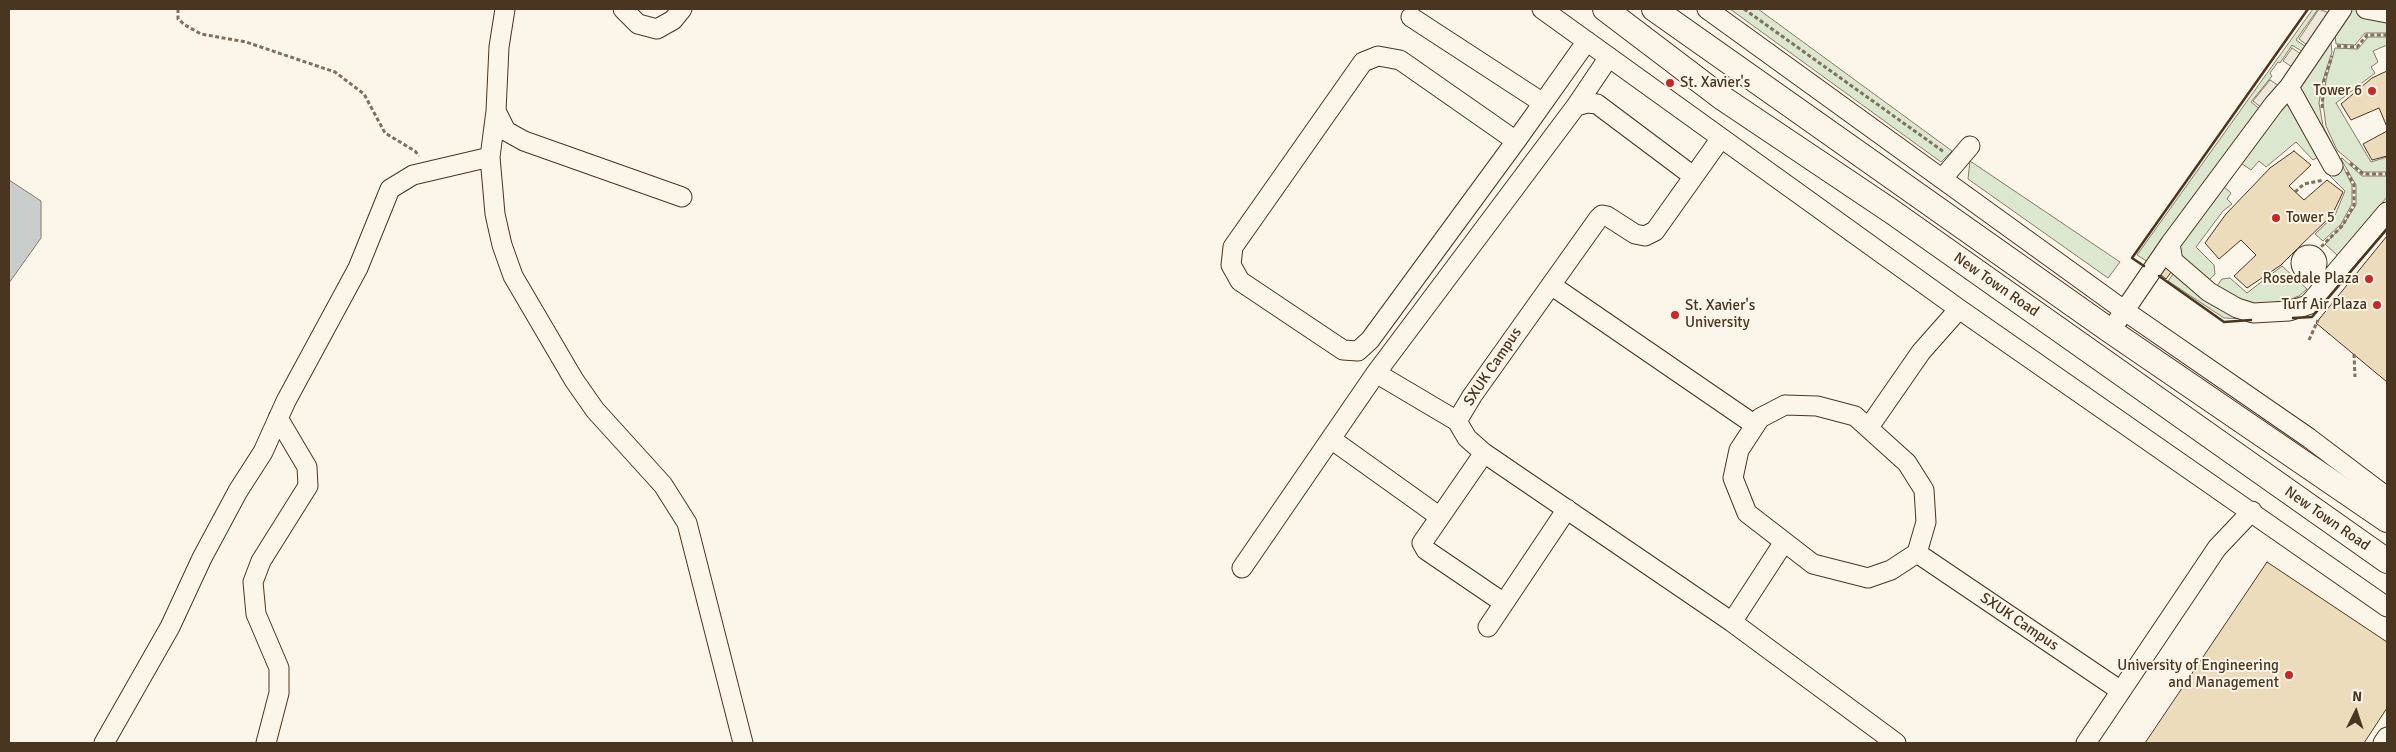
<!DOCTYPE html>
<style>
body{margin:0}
#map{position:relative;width:2396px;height:752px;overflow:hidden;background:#fbf6e9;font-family:Signika,sans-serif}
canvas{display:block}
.frame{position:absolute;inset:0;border:10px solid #4a3520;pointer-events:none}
.north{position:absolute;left:2331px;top:687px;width:50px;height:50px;-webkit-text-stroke:4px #fbf6e9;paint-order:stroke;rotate:4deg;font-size:14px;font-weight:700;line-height:20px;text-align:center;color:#4a3520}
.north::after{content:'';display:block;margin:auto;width:18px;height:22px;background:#4a3520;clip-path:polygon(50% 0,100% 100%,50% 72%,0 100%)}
</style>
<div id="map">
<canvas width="2396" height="752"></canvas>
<div class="frame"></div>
<div class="north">N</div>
</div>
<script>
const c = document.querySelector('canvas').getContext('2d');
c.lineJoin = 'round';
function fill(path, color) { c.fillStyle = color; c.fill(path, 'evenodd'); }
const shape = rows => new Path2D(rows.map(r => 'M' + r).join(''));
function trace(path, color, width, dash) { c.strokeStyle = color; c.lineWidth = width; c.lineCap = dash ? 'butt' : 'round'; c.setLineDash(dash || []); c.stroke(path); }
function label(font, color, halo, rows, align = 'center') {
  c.font = font + ' Signika,sans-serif'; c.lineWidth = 4; c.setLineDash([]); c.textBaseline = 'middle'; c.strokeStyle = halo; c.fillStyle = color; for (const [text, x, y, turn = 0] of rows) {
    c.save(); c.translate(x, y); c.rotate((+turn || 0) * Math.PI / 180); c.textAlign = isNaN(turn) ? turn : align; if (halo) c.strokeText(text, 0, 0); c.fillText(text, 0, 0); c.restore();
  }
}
const green = shape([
 [1730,9,1758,9,1952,151,1941,162,1730,9],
 [2313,9,2318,9,2296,40,2306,47,2303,52,2292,45,2280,63,2278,62,2270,73,2272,76,2251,102,2261,110,2148,262,2137,255,2313,9],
 [2344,9,2359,9,2387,16,2387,33,2365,33,2355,45,2336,44,2334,27,2344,9],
 [2330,35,2332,52,2323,80,2319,103,2323,126,2352,185,2352,204,2341,224,2323,241,2315,234,2335,215,2345,191,2329,175,2339,168,2297,83,2330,35],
 [2368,37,2387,37,2387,45,2373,51,2378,62,2371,67,2375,73,2336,103,2371,162,2387,157,2387,172,2363,172,2337,150,2326,126,2323,103,2326,80,2335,48,2358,49,2368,37],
 [2286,100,2318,157,2313,160,2296,142,2266,167,2259,161,2251,170,2238,161,2286,100],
 [2342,158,2362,176,2387,176,2387,197,2338,256,2325,244,2343,225,2356,205,2356,185,2341,159,2342,158],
 [1970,161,2120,262,2108,278,1968,179,1970,161],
 [2221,184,2231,193,2227,199,2232,204,2223,211,2196,247,2214,265,2215,274,2208,281,2177,258,2182,237,2221,184],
 [2282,266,2307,289,2299,296,2278,304,2263,306,2237,302,2217,286,2222,279,2230,278,2247,293,2282,266],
 [2174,273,2248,319,2224,318,2168,281,2174,273]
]);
fill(green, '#dce7d0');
trace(green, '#887966', 1);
const parking = shape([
 [2319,9,2329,13,2307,45,2299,39,2319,9],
 [2292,48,2301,54,2292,67,2283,61,2292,48],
 [2270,80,2279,86,2262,108,2253,101,2270,80]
]);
fill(parking, '#ede7d9');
trace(parking, '#887966', 1);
const water = shape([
 [9,180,41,201,41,238,9,283,9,180]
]);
fill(water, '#c9cecd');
trace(water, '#887966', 1);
const building = shape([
 [2387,71,2387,127,2379,108,2351,120,2341,104,2372,78,2387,71],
 [2387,131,2387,156,2372,160,2363,144,2387,131],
 [2294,151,2311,165,2289,186,2304,200,2327,180,2343,192,2332,215,2298,248,2281,265,2247,288,2234,276,2256,255,2241,240,2219,259,2205,243,2226,214,2270,168,2294,151],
 [2387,236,2387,382,2316,323,2387,236],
 [2162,264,2172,271,2166,279,2157,272,2162,264],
 [2267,562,2387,642,2387,708,2364,743,2145,743,2267,562]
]);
fill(building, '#ecdcbc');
trace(building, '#4a3520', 1);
const minor = shape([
 [505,9,499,47,496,111,506,131,524,141,682,197],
 [623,9,638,24,657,29,673,20,682,9],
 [1542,9,1959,309,2387,607],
 [1707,9,2125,311,2309,438,2387,497],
 [2366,9,2387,13],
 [1411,17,1543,103],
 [2289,87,2333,166],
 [1576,106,1609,57],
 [496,111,490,157,495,214,502,245,513,276,574,380,595,410,663,485,687,523,743,743],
 [1721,138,1655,231,1645,236,1635,234,1607,216,1602,215,1598,219,1472,396,1457,421,1467,438,1484,453,1732,622],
 [1516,141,1400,60,1378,56,1363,62,1233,247,1231,265,1240,281,1343,350,1358,351,1370,340,1516,141,1587,41],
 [1942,179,1970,146],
 [2170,244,2173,261,2209,292,2237,308,2253,313,2289,311,2308,305,2387,212],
 '2301 263a8 8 0 1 1 16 0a8 8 0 1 1-16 0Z',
 [1551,285,1755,425],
 [2118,320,2170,244,2274,104,2289,87,2342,9],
 [1376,373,1457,421],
 [1785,405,1817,406,1855,416,1907,463,1924,490,1926,522,1917,553,1891,570,1868,578,1813,564,1747,513,1733,478,1739,450,1760,418,1785,405],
 [1869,427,1921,352,1959,309],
 [1331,439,1440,517],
 [1484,453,1422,543,1426,550,1504,603],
 [1784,542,1732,622,1896,743],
 [1917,553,2121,691],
 [1242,568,1376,373,1576,106,1587,103,1597,104,1693,176],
 [1488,627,1567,509],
 [104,743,170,627,202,558,238,491,263,452,286,401,358,268,390,189,413,175,490,157],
 [266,743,279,693,279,668,256,614,253,582,261,561,308,486,307,467,278,418],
 [2086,743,2217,548,2252,511],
 [2383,743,2387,737]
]);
const major = shape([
 [1605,9,1721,97,1891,211,2387,561],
 [1654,9,2109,330,2387,520]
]);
trace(minor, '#4a3520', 21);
trace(major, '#4a3520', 26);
trace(shape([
 [178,9,178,19,185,25,201,34,246,42,335,72,364,94,385,133,415,151,419,156],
 [1744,9,1944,152],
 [2337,46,2357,47,2367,35,2387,35],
 [2322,108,2324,80,2332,56],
 [2350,163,2363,174,2387,174],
 [2295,192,2304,184,2324,180],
 [2298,248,2305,257],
 [2312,256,2343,225,2354,205,2354,185,2347,172],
 [2309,340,2318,320],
 [2354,354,2355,377]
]), '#7f6f5c', 3, [4, 2.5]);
trace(minor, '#fbf6e9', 19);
trace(major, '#fbf6e9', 24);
trace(shape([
 [2144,266,2132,258,2308,9],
 [2159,276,2224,322,2251,320],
 [2293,318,2312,317,2387,229]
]), '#4a3520', 2.5);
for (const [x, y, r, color] of [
 [1670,83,5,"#c62828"],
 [2372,91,5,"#c62828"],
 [2276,218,5,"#c62828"],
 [2369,279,5,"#c62828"],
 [2377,305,5,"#c62828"],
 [1675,315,5,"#c62828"],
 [2289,675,5,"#c62828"]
]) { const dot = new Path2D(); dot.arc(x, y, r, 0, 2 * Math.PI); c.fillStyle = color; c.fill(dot); trace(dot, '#fbf6e9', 2); }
label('15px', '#4a3520', '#fbf6e9', [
 ["St. Xavier's",1680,83,"left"],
 ["Tower 6",2362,91],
 ["Tower 5",2286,218,"left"],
 ["Rosedale Plaza",2359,279],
 ["Turf Air Plaza",2367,305],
 ["St. Xavier's",1685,306,"left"],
 ["University",1685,323,"left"],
 ["University of Engineering",2279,666],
 ["and Management",2279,683]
], 'right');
label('15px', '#4a3520', '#fbf6e9', [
 ["New Town Road",1996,285,35],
 ["SXUK Campus",1493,367,-56],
 ["New Town Road",2327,519,35],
 ["SXUK Campus",2019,622,34]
]);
</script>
